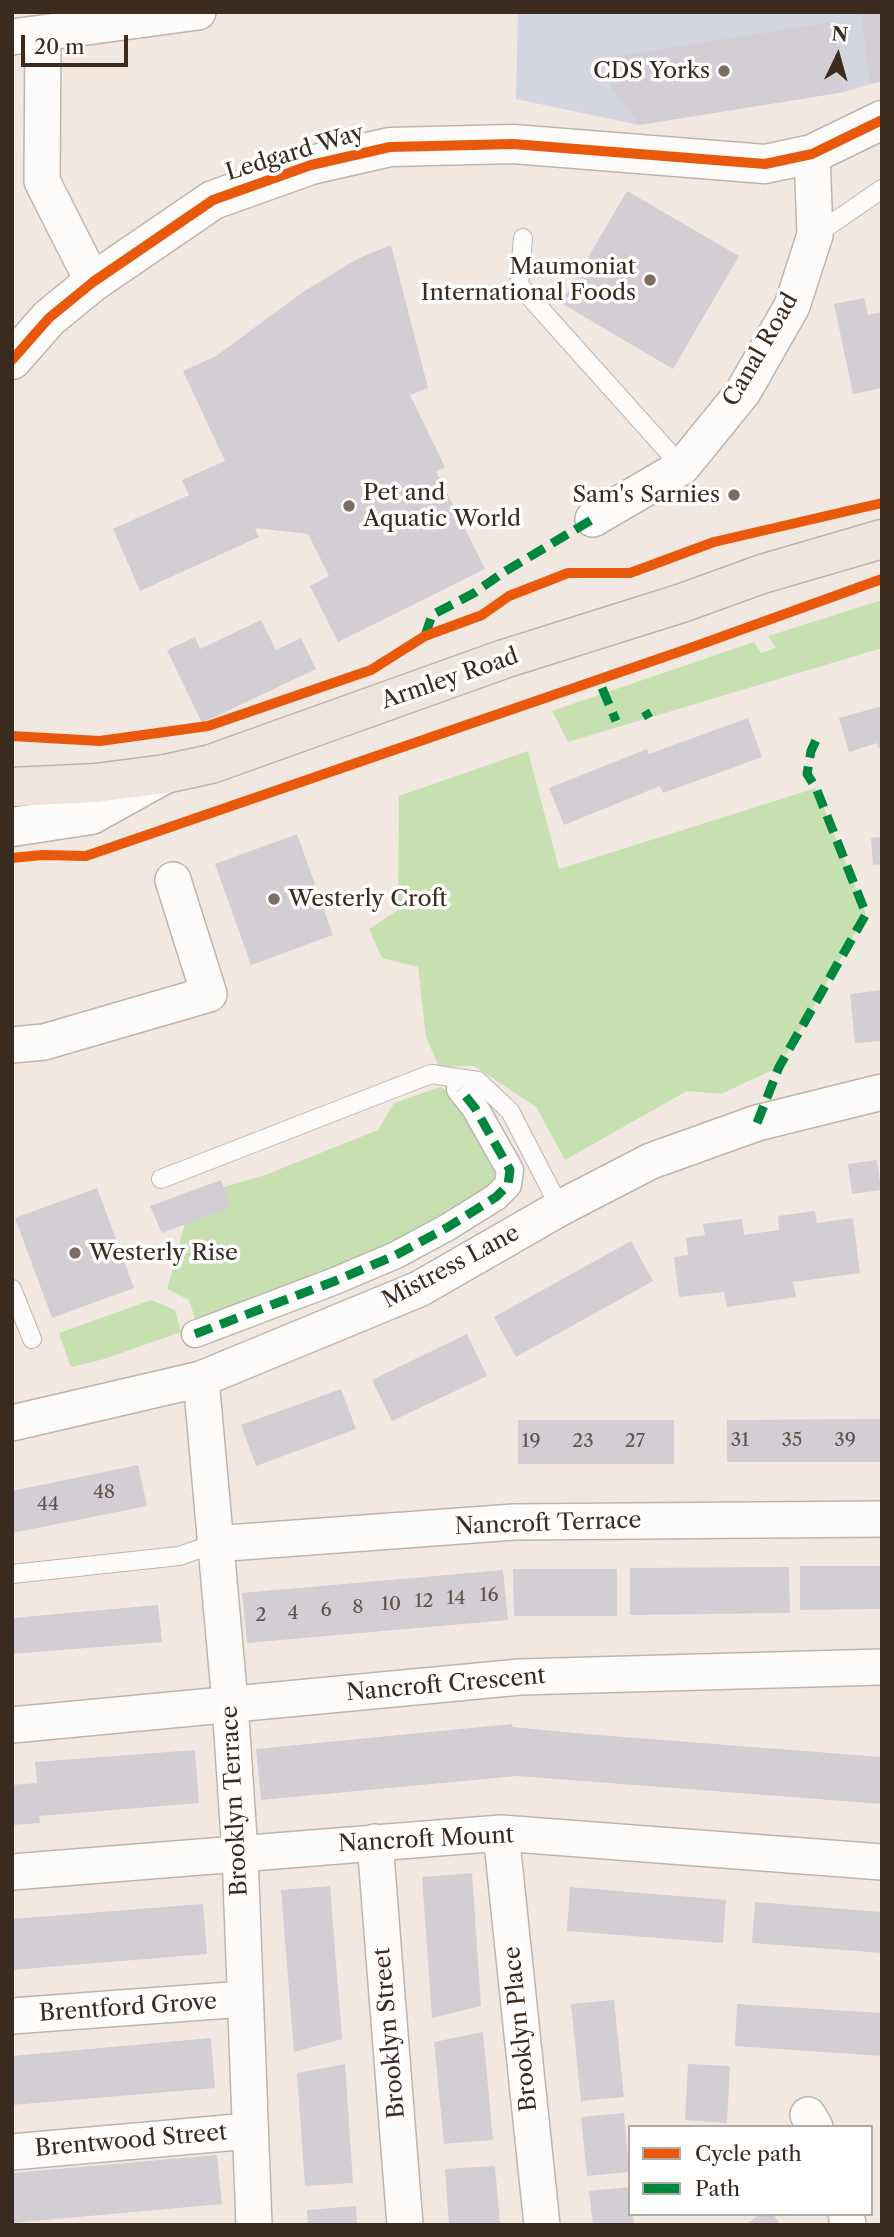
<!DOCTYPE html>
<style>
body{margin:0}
#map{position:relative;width:894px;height:2237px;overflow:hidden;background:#f1e9e1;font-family:"Libre Caslon Text",serif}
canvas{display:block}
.frame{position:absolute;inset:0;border:14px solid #3b2a1e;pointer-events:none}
.legend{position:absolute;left:628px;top:2125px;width:245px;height:91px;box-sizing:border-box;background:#fff;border:2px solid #b1aaa5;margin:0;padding:9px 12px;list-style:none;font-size:21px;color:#3b2a1e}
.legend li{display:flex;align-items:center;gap:14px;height:35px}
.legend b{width:35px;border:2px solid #b1aaa5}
.north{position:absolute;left:803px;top:21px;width:70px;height:70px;-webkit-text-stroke:5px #fff;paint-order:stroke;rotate:5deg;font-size:19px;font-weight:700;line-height:28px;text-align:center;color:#3b2a1e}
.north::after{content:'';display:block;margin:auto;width:24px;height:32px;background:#3b2a1e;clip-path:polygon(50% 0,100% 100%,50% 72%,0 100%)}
.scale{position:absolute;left:21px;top:35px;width:107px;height:32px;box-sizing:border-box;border:4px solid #3b2a1e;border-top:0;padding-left:9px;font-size:21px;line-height:24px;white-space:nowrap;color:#3b2a1e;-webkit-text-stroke:5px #fff;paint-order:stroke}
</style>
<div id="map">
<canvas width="894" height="2237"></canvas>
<div class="frame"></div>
<ul class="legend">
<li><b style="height:9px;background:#e8590c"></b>Cycle path</li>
<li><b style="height:9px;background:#00873e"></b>Path</li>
</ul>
<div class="north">N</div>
<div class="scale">20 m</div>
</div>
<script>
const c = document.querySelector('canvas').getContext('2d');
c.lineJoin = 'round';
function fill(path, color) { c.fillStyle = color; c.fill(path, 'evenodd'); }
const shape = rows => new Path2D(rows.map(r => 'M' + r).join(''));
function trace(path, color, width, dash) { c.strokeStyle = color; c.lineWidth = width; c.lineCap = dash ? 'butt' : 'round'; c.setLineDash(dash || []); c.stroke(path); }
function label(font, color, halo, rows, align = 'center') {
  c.font = font + ' "Libre Caslon Text",serif'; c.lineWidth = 7; c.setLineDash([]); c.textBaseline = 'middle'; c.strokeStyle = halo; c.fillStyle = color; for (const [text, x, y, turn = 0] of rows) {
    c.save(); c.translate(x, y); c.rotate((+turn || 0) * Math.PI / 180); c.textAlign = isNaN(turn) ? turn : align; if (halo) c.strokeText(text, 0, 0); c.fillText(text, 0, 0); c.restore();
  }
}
fill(shape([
 [518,12,882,12,882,81,844,92,639,125,516,99]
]), '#d3d5df');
fill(shape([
 [882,600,882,648,568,742,552,711,754,642,761,653,776,648,768,636],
 [528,751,559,869,816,788,866,914,779,1067,721,1094,687,1091,565,1160,536,1107,474,1066,439,1067,426,1037,418,967,382,958,369,929,398,910,399,796],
 [440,1087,461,1096,504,1178,430,1230,197,1324,189,1300,167,1289,185,1223,224,1187,265,1175,378,1130,394,1103],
 [151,1300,175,1310,181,1332,104,1359,71,1367,59,1333]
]), '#c7e0b1');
fill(shape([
 [861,12,882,12,882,81,870,84],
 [833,22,844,92,639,125,610,84,606,58],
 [627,191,739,256,673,369,561,303],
 [391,245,428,388,410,395,445,467,436,471,485,569,338,642,310,586,329,576,308,534,255,528,259,537,140,591,113,529,189,495,182,480,225,461,183,371,216,356,303,292,357,259],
 [864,298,868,315,882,312,882,388,853,394,834,304],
 [261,620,276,650,301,638,316,669,202,723,167,650,195,637,200,649],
 [882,706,882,747,878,748,877,743,849,752,839,718],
 [748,718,762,757,663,793,660,786,564,825,549,788,647,749,649,754],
 [297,834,333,935,251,965,215,864],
 [882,837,882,864,873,865,871,838],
 [882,990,882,1041,855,1043,850,994],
 [877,1160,881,1190,852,1194,848,1164],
 [221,1180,231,1207,162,1233,150,1206],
 [97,1188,134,1288,52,1318,15,1218],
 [815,1211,817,1223,853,1218,860,1273,793,1282,796,1297,727,1307,724,1292,679,1297,674,1257,688,1255,686,1238,705,1235,703,1224,742,1219,744,1235,779,1230,778,1216],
 [631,1241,653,1281,516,1357,494,1317],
 [467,1334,487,1376,392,1421,372,1380],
 [341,1389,356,1429,256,1466,241,1425],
 [882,1419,882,1462,727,1462,727,1420],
 [518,1420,674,1420,674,1464,518,1464],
 [138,1465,147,1506,12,1533,12,1491],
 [800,1566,882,1566,882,1609,800,1610],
 [789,1567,790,1613,630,1615,630,1568],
 [513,1569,617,1569,617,1616,514,1616],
 [503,1570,508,1620,247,1643,242,1593],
 [158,1605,162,1642,12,1654,12,1618],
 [512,1724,512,1727,586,1734,882,1757,882,1804,517,1776,261,1800,256,1749],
 [195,1750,199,1803,39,1816,40,1823,12,1825,12,1785,37,1783,35,1762],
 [472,1873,481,2006,432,2018,422,1877],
 [330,1886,342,2039,294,2052,281,1890],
 [570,1887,726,1900,723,1943,567,1931],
 [755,1902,882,1912,882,1953,752,1943],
 [203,1904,207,1954,12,1970,12,1919],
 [614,2000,624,2097,581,2101,571,2004],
 [737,2004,882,2013,882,2056,735,2046],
 [483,2032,493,2140,444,2144,434,2042],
 [211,2038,215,2088,12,2105,12,2056],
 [345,2064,353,2183,305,2186,297,2073],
 [688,2064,730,2066,727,2123,685,2120],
 [624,2113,629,2172,587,2176,581,2117],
 [217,2155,222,2204,12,2223,12,2173],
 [495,2166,500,2225,449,2225,445,2169],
 [630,2187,630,2214,633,2214,634,2225,593,2225,589,2191],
 [356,2206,357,2225,308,2225,307,2210],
 [760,2214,773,2214,781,2225,745,2225]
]), '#d3cdd4');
const service = shape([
 [815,235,882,189],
 [523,238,519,285,682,467],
 [161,1179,431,1074,478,1081,510,1111,560,1208],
 [12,1289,32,1339],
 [12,1574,179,1556,214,1544]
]);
const pedestrian = shape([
 [195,1334,335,1281,396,1255,448,1227,496,1197,508,1185,510,1170,475,1108,460,1089]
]);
const minor = shape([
 [43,33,42,181,93,282],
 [12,37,198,12],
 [593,519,682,467,743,392,792,306,815,235,812,154],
 [12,1045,44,1042,209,994,173,880],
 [201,1379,230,1703,240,1854,254,2225],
 [12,1423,201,1379,419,1289,560,1208,651,1161,757,1123,882,1092],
 [214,1544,514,1522,882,1519],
 [12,1725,520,1677,882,1667],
 [501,1833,542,2225],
 [375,1842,405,2225],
 [12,1872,501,1833,882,1862],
 [12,2016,244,1999],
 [808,2115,815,2127],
 [12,2152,249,2131],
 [846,2214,848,2225]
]);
const tertiary = shape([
 [12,360,49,318,93,282,213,200,311,165,390,147,513,144,765,164,812,154,882,120],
 [12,827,91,815,165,774]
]);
const primary = shape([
 [12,787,96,783,165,774,211,764,504,659,682,603,762,574,882,539]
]);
trace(service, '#bcb5af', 20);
trace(pedestrian, '#bcb5af', 29);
trace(minor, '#bcb5af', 38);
trace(tertiary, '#bcb5af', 41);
trace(primary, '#bcb5af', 41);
trace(service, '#fdfcfa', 18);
trace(pedestrian, '#fdfcfa', 26);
trace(minor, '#fdfcfa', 35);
trace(tertiary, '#fdfcfa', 38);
trace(primary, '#eee6de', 38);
trace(shape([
 [425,636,432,615,474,593,504,572,593,519],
 [602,688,616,721],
 [645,711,649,718],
 [757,1123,779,1067,866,914,816,788,807,774,811,751,817,738],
 [195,1334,335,1281,396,1255,448,1227,496,1197,508,1185,510,1170,475,1108,460,1089]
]), '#00873e', 9, [18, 9]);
trace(shape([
 [12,360,49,318,93,282,213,200,311,165,390,147,513,144,765,164,812,154,882,120],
 [12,736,100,741,208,726,371,670,425,636,482,615,509,596,568,573,630,573,714,542,882,503],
 [12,858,42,855,86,856,696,646,882,579]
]), '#e8590c', 10);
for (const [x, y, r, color] of [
 [724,71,7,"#7b6d62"],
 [650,280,7,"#7b6d62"],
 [734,495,7,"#7b6d62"],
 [349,506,7,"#7b6d62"],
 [274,899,7,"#7b6d62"],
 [75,1253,7,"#7b6d62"]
]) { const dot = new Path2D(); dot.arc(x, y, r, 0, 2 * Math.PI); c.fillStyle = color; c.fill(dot); trace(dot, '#fff', 2.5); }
label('19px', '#61534c', null, [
 ["31",740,1441],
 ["35",792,1441],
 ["39",845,1441],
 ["19",531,1442],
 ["23",583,1442],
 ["27",635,1442],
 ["48",104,1493],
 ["44",48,1505],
 ["16",489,1596],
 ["14",456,1599],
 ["12",424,1602],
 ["10",391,1605],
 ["8",358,1608],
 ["6",326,1611],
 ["4",293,1614],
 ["2",261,1616]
]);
label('23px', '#3b2a1e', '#fff', [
 ["CDS Yorks",710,71],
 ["Maumoniat",636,267],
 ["International Foods",636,293],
 ["Pet and",363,493,"left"],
 ["Aquatic World",363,519,"left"],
 ["Sam's Sarnies",720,495],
 ["Westerly Croft",288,899,"left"],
 ["Westerly Rise",89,1253,"left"]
], 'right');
label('23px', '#3b2a1e', '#fff', [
 ["Ledgard Way",295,153,-17],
 ["Canal Road",761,350,-60],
 ["Armley Road",450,679,-19],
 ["Mistress Lane",451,1267,-28],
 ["Nancroft Terrace",548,1524,-2],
 ["Nancroft Crescent",446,1685,-5],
 ["Brooklyn Terrace",235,1801,-93],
 ["Nancroft Mount",426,1840,-3],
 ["Brentford Grove",128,2008,-4],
 ["Brooklyn Place",521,2029,-96],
 ["Brooklyn Street",390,2033,-95],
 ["Brentwood Street",131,2141,-5]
]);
</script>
